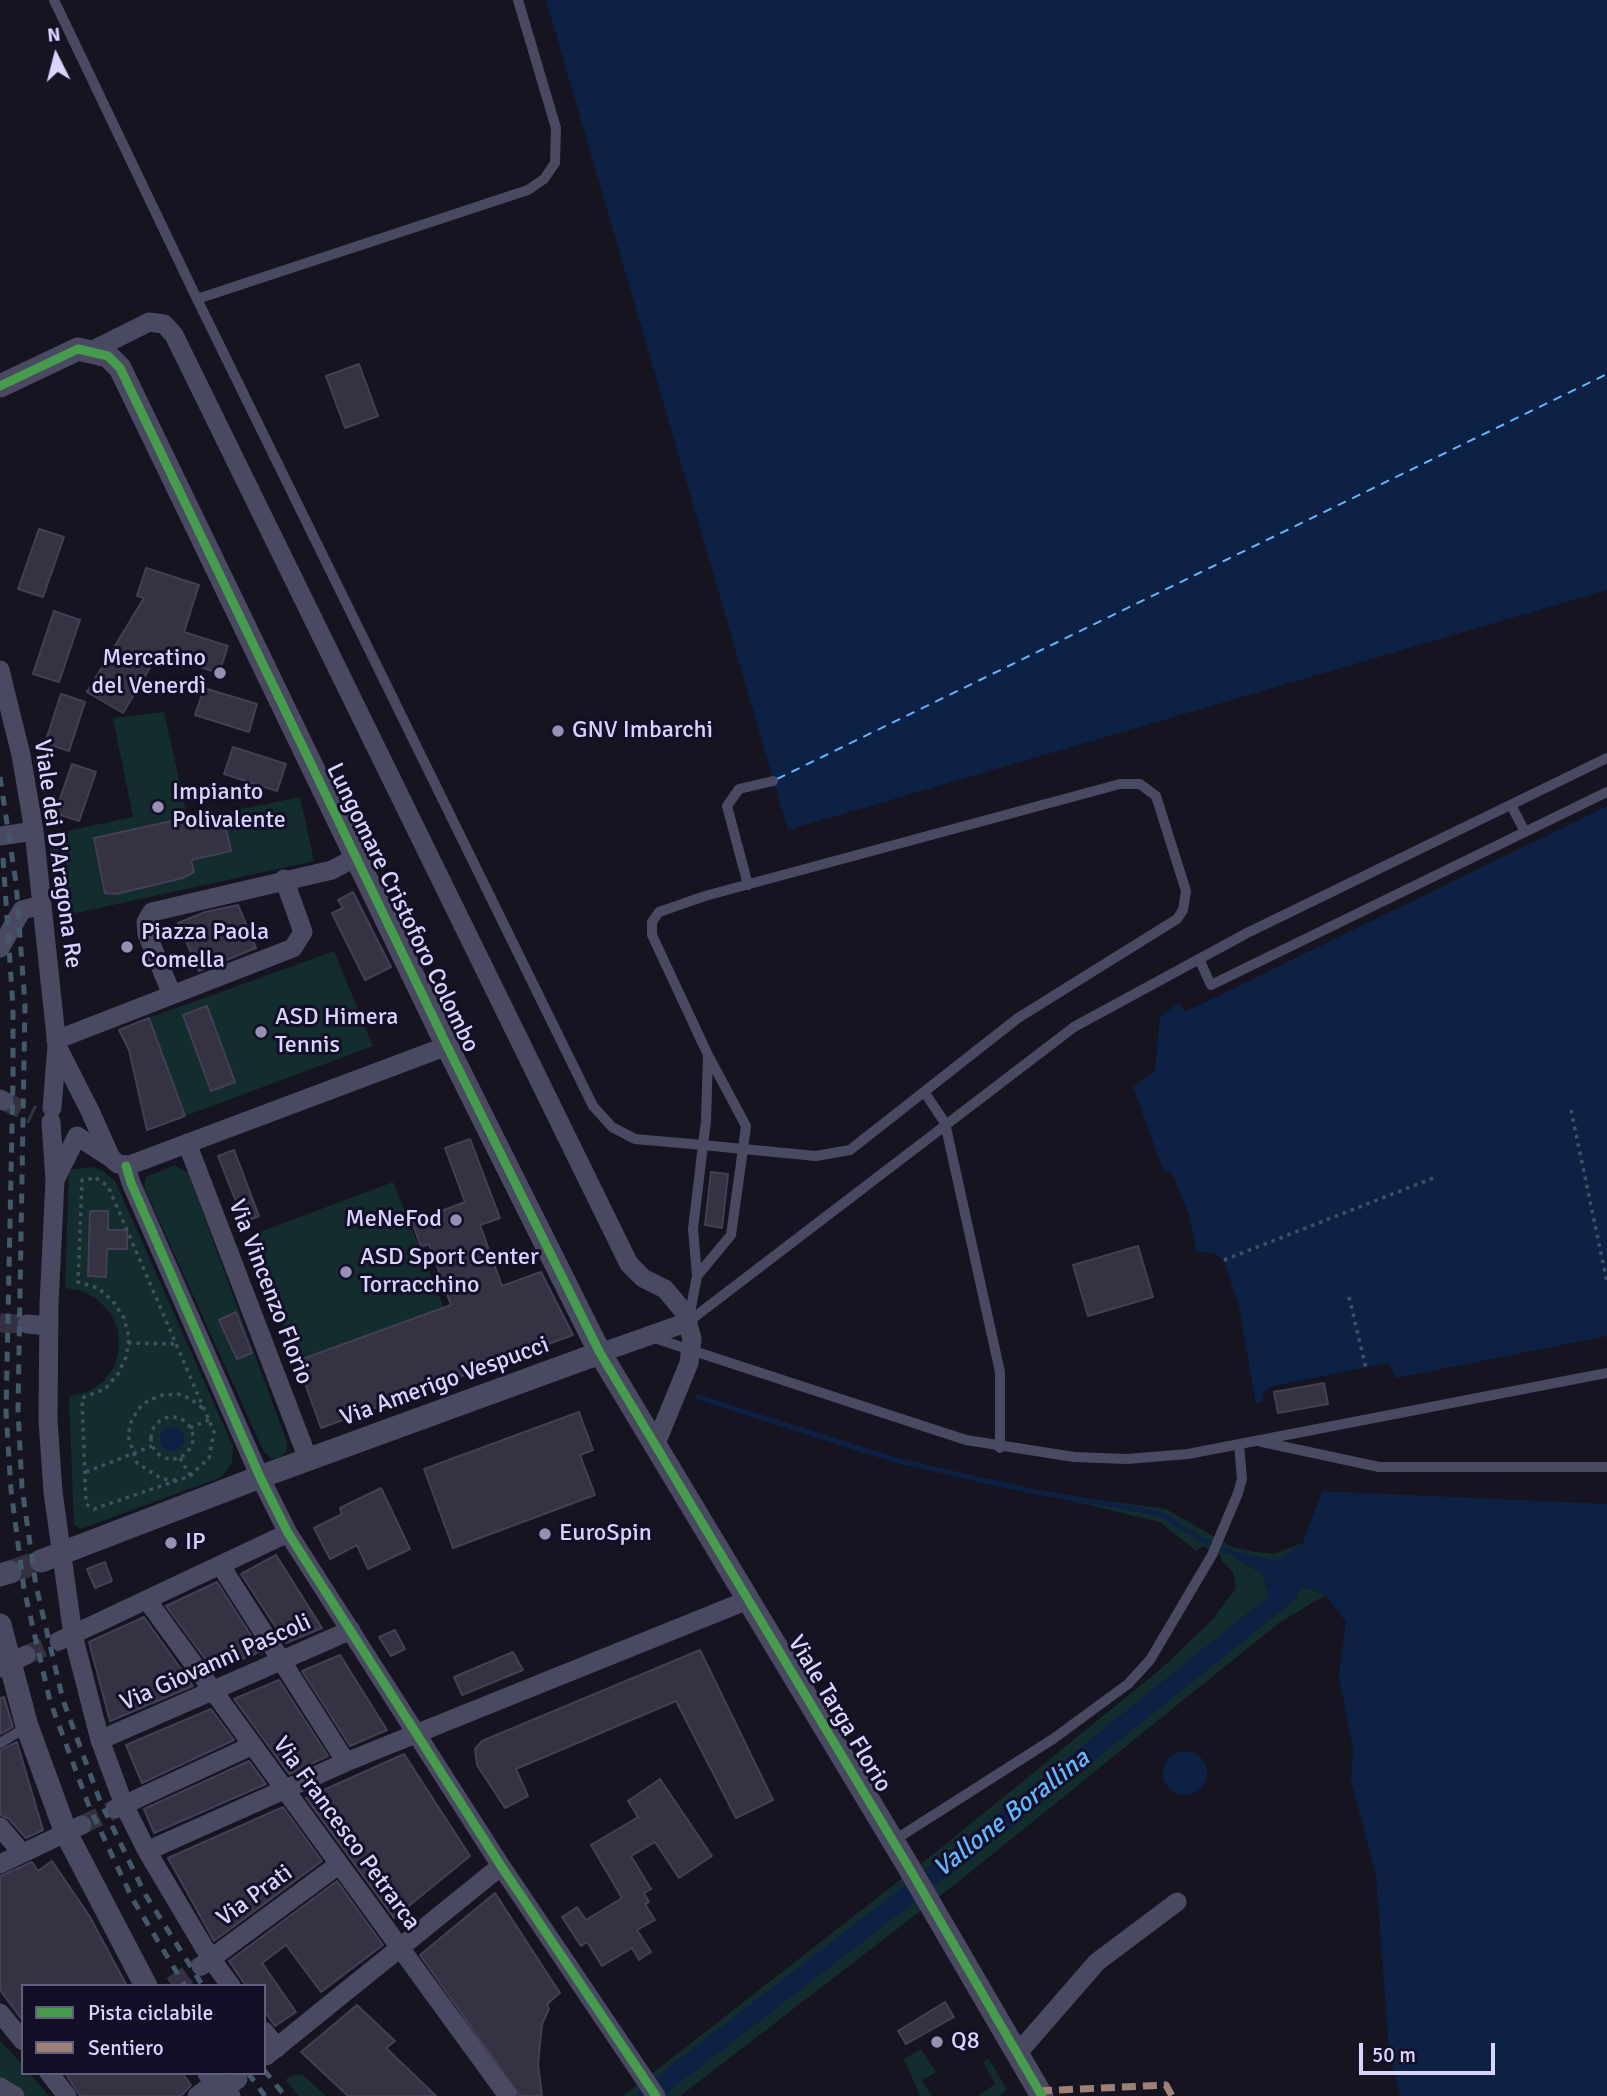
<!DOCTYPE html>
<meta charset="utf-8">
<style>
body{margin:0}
#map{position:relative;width:1607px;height:2096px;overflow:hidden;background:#161421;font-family:Signika,sans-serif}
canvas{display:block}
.legend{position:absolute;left:21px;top:1984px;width:245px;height:91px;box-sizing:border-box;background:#130f26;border:2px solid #625e7d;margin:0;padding:9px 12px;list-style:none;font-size:21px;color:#d9d4ff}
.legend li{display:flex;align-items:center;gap:14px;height:35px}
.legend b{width:35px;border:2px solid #625e7d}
.north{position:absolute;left:21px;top:21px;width:70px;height:70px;-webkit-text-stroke:5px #130f26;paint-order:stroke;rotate:354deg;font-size:19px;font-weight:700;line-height:28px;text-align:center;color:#d9d4ff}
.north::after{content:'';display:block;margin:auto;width:24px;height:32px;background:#d9d4ff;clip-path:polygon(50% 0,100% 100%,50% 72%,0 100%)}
.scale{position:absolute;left:1359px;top:2043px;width:136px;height:32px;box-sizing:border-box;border:4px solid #d9d4ff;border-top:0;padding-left:9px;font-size:21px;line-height:24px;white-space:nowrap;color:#d9d4ff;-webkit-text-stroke:5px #130f26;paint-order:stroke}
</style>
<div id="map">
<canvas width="1607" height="2096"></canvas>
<ul class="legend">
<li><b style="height:9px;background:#469c4c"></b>Pista ciclabile</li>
<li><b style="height:9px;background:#9e8076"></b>Sentiero</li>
</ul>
<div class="north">N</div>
<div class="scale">50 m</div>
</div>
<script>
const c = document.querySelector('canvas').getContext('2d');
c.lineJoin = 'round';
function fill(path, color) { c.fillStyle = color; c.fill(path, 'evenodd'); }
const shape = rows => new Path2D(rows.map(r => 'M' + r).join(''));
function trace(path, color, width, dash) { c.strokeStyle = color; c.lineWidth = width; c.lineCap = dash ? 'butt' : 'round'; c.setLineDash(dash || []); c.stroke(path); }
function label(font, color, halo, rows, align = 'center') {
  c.font = font + ' Signika,sans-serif'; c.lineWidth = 6; c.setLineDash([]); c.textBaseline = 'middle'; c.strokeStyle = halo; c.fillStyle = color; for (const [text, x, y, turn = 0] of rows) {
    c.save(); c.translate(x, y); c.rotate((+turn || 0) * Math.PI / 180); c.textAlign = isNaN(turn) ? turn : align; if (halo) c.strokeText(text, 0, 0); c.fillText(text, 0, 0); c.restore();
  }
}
fill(shape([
 [164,712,188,820,300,797,314,861,58,917,48,835,133,817,113,718],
 [334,951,373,1046,185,1116,149,1018],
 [175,1165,188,1173,287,1442,287,1450,280,1458,272,1459,264,1452,144,1187,146,1177],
 [92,1167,103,1171,115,1181,233,1446,232,1463,222,1477,81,1529,74,1525,69,1396,87,1392,103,1382,114,1367,119,1349,118,1331,111,1314,98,1300,83,1291,65,1288,69,1170],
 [393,1182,444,1308,297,1361,249,1236],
 [1026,1490,1166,1509,1232,1547,1256,1552,1273,1554,1303,1543,1276,1561,1227,1551,1262,1574,1270,1596,1305,1587,1326,1595,1280,1622,958,1882,692,2087,680,2096,623,2096,936,1852,1163,1667,1213,1619,1236,1588,1233,1572,1222,1561,1221,1556,1203,1546,1196,1551,1160,1522],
 [0,2041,23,2065,23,2073,30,2073,49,2096,24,2096,0,2080],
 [921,2049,936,2072,922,2080,932,2096,920,2096,904,2059],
 [989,2059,1007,2090,999,2096,978,2096,995,2084,983,2062],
 [297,2074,303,2075,326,2096,299,2096,285,2080]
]), '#132c2d');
fill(shape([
 [546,0,1607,0,1607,590,788,830],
 [1607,806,1607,1336,1396,1378,1388,1363,1273,1386,1264,1392,1262,1402,1256,1403,1239,1307,1224,1261,1214,1253,1197,1252,1189,1215,1171,1171,1164,1172,1133,1087,1155,1071,1160,1017,1179,1003,1185,1012],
 '160 1439a12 12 0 1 1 24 0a12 12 0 1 1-24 0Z',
 [1322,1491,1607,1504,1607,2096,1400,2096,1389,2049,1376,1874,1351,1781,1353,1748,1339,1677,1346,1622,1326,1595,1306,1587,1269,1609,1267,1585,1262,1574,1225,1549,1276,1561,1303,1543],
 '1163 1773a22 22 0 1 1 44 0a22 22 0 1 1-44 0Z'
]), '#0d2144');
trace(shape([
 [698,1397,895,1460,1026,1490,1159,1513,1204,1541,1230,1552]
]), '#0d2144', 5);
trace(shape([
 [647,2096,1000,1824,1288,1593]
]), '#0d2144', 19);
trace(shape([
 [777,779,1607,374]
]), '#62b6ff', 2, [9, 7]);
const building = shape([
 [359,364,378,416,345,428,326,376,359,364],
 [39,529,64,537,43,597,18,589,39,529],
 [146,568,199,585,184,632,228,646,219,673,158,654,123,713,87,692,144,598,137,596,146,568],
 [54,611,80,620,59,682,33,674,54,611],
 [204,688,257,704,249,732,195,715,204,688],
 [61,694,85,702,69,751,45,743,61,694],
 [233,747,286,764,277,791,224,774,233,747],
 [72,764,96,772,79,821,55,813,72,764],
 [223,816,231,851,191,860,194,872,183,878,116,894,105,893,94,838,181,819,183,824,223,816],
 [353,892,391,967,365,980,332,913,343,908,338,900,353,892],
 [238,905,256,948,199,971,178,923,205,912,238,905],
 [207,1006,235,1082,211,1091,183,1015,207,1006],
 [149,1018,185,1116,147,1130,129,1050,119,1030,149,1018],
 [470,1139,500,1218,480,1225,502,1286,541,1272,573,1335,321,1428,297,1361,451,1305,429,1244,421,1247,412,1222,465,1202,445,1148,470,1139],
 [234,1150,259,1216,244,1222,218,1156,234,1150],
 [711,1172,728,1174,722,1228,705,1225,711,1172],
 [90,1211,108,1211,108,1230,127,1230,127,1249,107,1249,106,1277,88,1276,90,1211],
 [1138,1246,1153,1297,1088,1316,1073,1265,1138,1246],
 [236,1312,252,1353,237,1359,219,1320,236,1312],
 [1324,1383,1328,1404,1278,1413,1274,1392,1324,1383],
 [579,1412,593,1450,580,1455,595,1495,453,1548,424,1469,579,1412],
 [381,1488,410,1549,368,1569,357,1545,330,1559,314,1528,342,1514,340,1508,381,1488],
 [276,1555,322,1628,286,1643,241,1574,276,1555],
 [105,1562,112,1581,95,1588,87,1569,105,1562],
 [217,1582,261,1651,214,1671,166,1606,217,1582],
 [144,1617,193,1686,110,1721,89,1642,144,1617],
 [395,1630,405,1649,391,1656,379,1637,395,1630],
 [700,1650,773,1800,736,1818,676,1701,516,1769,528,1796,505,1808,477,1765,475,1749,482,1741,700,1650],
 [513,1652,523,1670,462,1695,454,1677,513,1652],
 [340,1655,387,1730,350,1746,302,1671,340,1655],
 [279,1680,328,1756,289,1774,234,1699,279,1680],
 [4,1697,13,1727,0,1734,0,1698,4,1697],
 [211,1709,234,1740,142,1783,126,1745,211,1709],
 [17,1742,43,1830,26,1838,9,1819,0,1815,0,1750,17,1742],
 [404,1754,470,1856,394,1918,306,1798,404,1754],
 [249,1761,266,1784,154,1833,144,1809,249,1761],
 [660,1779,712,1856,679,1878,655,1842,631,1856,651,1889,644,1893,649,1902,645,1904,655,1920,637,1930,651,1952,639,1960,632,1948,602,1966,587,1942,581,1946,562,1917,577,1907,586,1920,622,1898,591,1845,638,1817,628,1801,660,1779],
 [283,1807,322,1861,214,1941,168,1858,283,1807],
 [52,1861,90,1917,127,1986,23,1986,23,2021,0,1990,0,1876,32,1862,38,1871,52,1861],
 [337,1881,383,1945,321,1992,286,1945,262,1963,296,2012,275,2026,264,2011,264,1986,246,1986,229,1961,337,1881],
 [495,1893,560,1993,547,2004,549,2009,542,2024,538,2064,542,2096,520,2096,420,1955,495,1893],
 [945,2002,954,2017,906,2044,898,2031,945,2002],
 [357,2005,395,2041,386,2048,436,2096,348,2096,301,2052,357,2005],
 [65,2073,182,2073,191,2085,181,2096,80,2096,65,2073]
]);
fill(building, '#343243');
trace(building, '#433f54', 2);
trace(shape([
 [4,1101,33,1115],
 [0,1323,27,1324],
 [26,1655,59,1641],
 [82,1825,115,1809],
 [172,1986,200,1966]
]), '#333142', 19, [19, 10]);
trace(shape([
 [10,1572,41,1561]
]), '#333142', 23, [23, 11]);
trace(shape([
 [1571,1110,1607,1282],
 [96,1178,108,1186,214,1432,209,1458,190,1476,94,1509,86,1504,82,1398,105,1389,118,1374,126,1357,129,1338,124,1318,113,1301,98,1288,78,1282,82,1180,96,1178],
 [1224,1260,1436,1177],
 [1349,1297,1366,1368],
 [128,1343,178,1344],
 '151 1438a21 21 0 1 1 42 0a21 21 0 1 1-42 0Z',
 [190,1428,211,1419],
 [180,1458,190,1475],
 [86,1472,152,1446],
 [176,1480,162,1479,137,1463,128,1436,131,1422,138,1409,149,1400,163,1395,178,1394,191,1399,205,1410]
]), '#44505f', 3.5, [3.5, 5]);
trace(shape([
 [54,0,197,299,593,1106,612,1127,635,1139,703,1145,743,1149,816,1156,850,1150,1018,1018,1177,919,1183,910,1186,891,1156,796,1140,784,1120,784,705,896,659,912,652,922,652,935,708,1055,746,1126,743,1149,731,1235,697,1276,693,1229,703,1145,706,1121,708,1055],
 [197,299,528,190,544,179,555,163,556,128,518,0],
 [1511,805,1525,832],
 [748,885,727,806,739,789,773,781],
 [1199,959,1211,985,1607,792],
 [925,1093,945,1123,1000,1372,1000,1448],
 [689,1318,697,1276],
 [688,1322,1074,1027,1247,933,1607,758],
 [651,1337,966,1440,1074,1457,1127,1459,1188,1454,1607,1373],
 [1262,1442,1379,1467,1607,1467],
 [0,1743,27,1727],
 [893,1841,1053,1739,1128,1684,1150,1660,1212,1555,1238,1493,1242,1479,1239,1444]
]), '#4a4962', 10);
trace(shape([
 [93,350,149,322,164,324,174,335,629,1264,643,1278,665,1289,685,1313,692,1339,689,1363,655,1446],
 [0,670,21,755,34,831,57,1046],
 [0,836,34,831],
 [0,948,22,910,42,905],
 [172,995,147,934,146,922,152,912,332,870,356,857],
 [56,1040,293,948,303,932,284,879],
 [0,1099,4,1101],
 [52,1108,57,1046,89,1109],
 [51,1122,55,1180,77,1136,111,1158,90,1111],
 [187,1143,308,1459],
 [111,1158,118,1164,130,1165,447,1046],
 [126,1166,131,1183,260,1477,288,1533,501,1866,656,2096],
 [55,1180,49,1305,48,1420,53,1492,73,1635,100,1740,124,1805,147,1851,211,1959,231,1986],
 [27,1324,48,1326],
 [600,1353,688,1322],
 [221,1566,346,1762],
 [147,1600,508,2096],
 [59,1641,288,1533],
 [0,1668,26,1655],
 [100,1740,351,1630],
 [115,1809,251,1746],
 [0,1827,22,1853],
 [147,1851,346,1762,748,1600],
 [0,1864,82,1825],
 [201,1966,338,1865],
 [0,2013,23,2041],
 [264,2031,277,2048],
 [1017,2054,1097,1962,1177,1902],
 [266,2056,501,1866],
 [49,2073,67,2096],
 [0,2087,15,2096],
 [223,2090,238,2079],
 [197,2096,216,2082]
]), '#4a4962', 19);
trace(shape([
 [0,386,78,349,108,356,120,368,447,1046,600,1353,908,1866,1042,2096],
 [41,1561,260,1477,600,1353],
 [0,1575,10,1572],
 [0,1625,27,1726,66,1833,146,1986],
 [209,2073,229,2096]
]), '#4a4962', 23);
trace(shape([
 [0,777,16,883,25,1004,18,1410,22,1488,36,1586,63,1700,100,1801,145,1894,203,1986],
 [3,858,13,1007,13,1080,6,1412,11,1490,24,1589,50,1701,89,1806,132,1898,185,1986],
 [264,2070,285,2096],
 [248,2073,265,2096]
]), '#43596b', 5, [10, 9]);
trace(shape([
 [1038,2091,1166,2085,1172,2096]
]), '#9e8076', 7, [14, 7]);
trace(shape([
 [0,386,78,349,108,356,120,368,447,1046,600,1353,908,1866,1042,2096],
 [126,1166,131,1183,260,1477,288,1533,501,1866,656,2096]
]), '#469c4c', 9);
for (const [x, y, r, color] of [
 [220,673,7,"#9591b1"],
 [558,731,7,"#9591b1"],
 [158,807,7,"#9591b1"],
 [127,947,7,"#9591b1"],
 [261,1032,7,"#9591b1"],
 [456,1220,7,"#9591b1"],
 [346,1272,7,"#9591b1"],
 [545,1534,7,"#9591b1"],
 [171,1543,7,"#9591b1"],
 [937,2042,7,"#9591b1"]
]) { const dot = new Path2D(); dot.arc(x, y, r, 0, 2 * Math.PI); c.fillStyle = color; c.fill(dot); trace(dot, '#130f26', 2.5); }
label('24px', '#d9d4ff', '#130f26', [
 ["Mercatino",206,659,"right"],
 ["del Venerdì",206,687,"right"],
 ["GNV Imbarchi",572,731],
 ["Impianto",172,793],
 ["Polivalente",172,821],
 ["Piazza Paola",141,933],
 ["Comella",141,961],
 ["ASD Himera",275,1018],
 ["Tennis",275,1046],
 ["MeNeFod",442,1220,"right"],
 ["ASD Sport Center",360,1258],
 ["Torracchino",360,1286],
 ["EuroSpin",559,1534],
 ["IP",185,1543],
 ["Q8",951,2042]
], 'left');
label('24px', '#d9d4ff', '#130f26', [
 ["Viale dei D'Aragona Re",57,854,82],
 ["Lungomare Cristoforo Colombo",402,908,64],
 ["Via Vincenzo Florio",270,1292,69],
 ["Via Amerigo Vespucci",445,1382,-20],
 ["Via Giovanni Pascoli",216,1663,-24],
 ["Viale Targa Florio",839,1714,59],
 ["Via Francesco Petrarca",346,1834,54],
 ["Via Prati",255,1896,-36]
]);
label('italic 26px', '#62b6ff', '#130f26', [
 ["Vallone Borallina",1012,1814,-38]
]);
</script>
